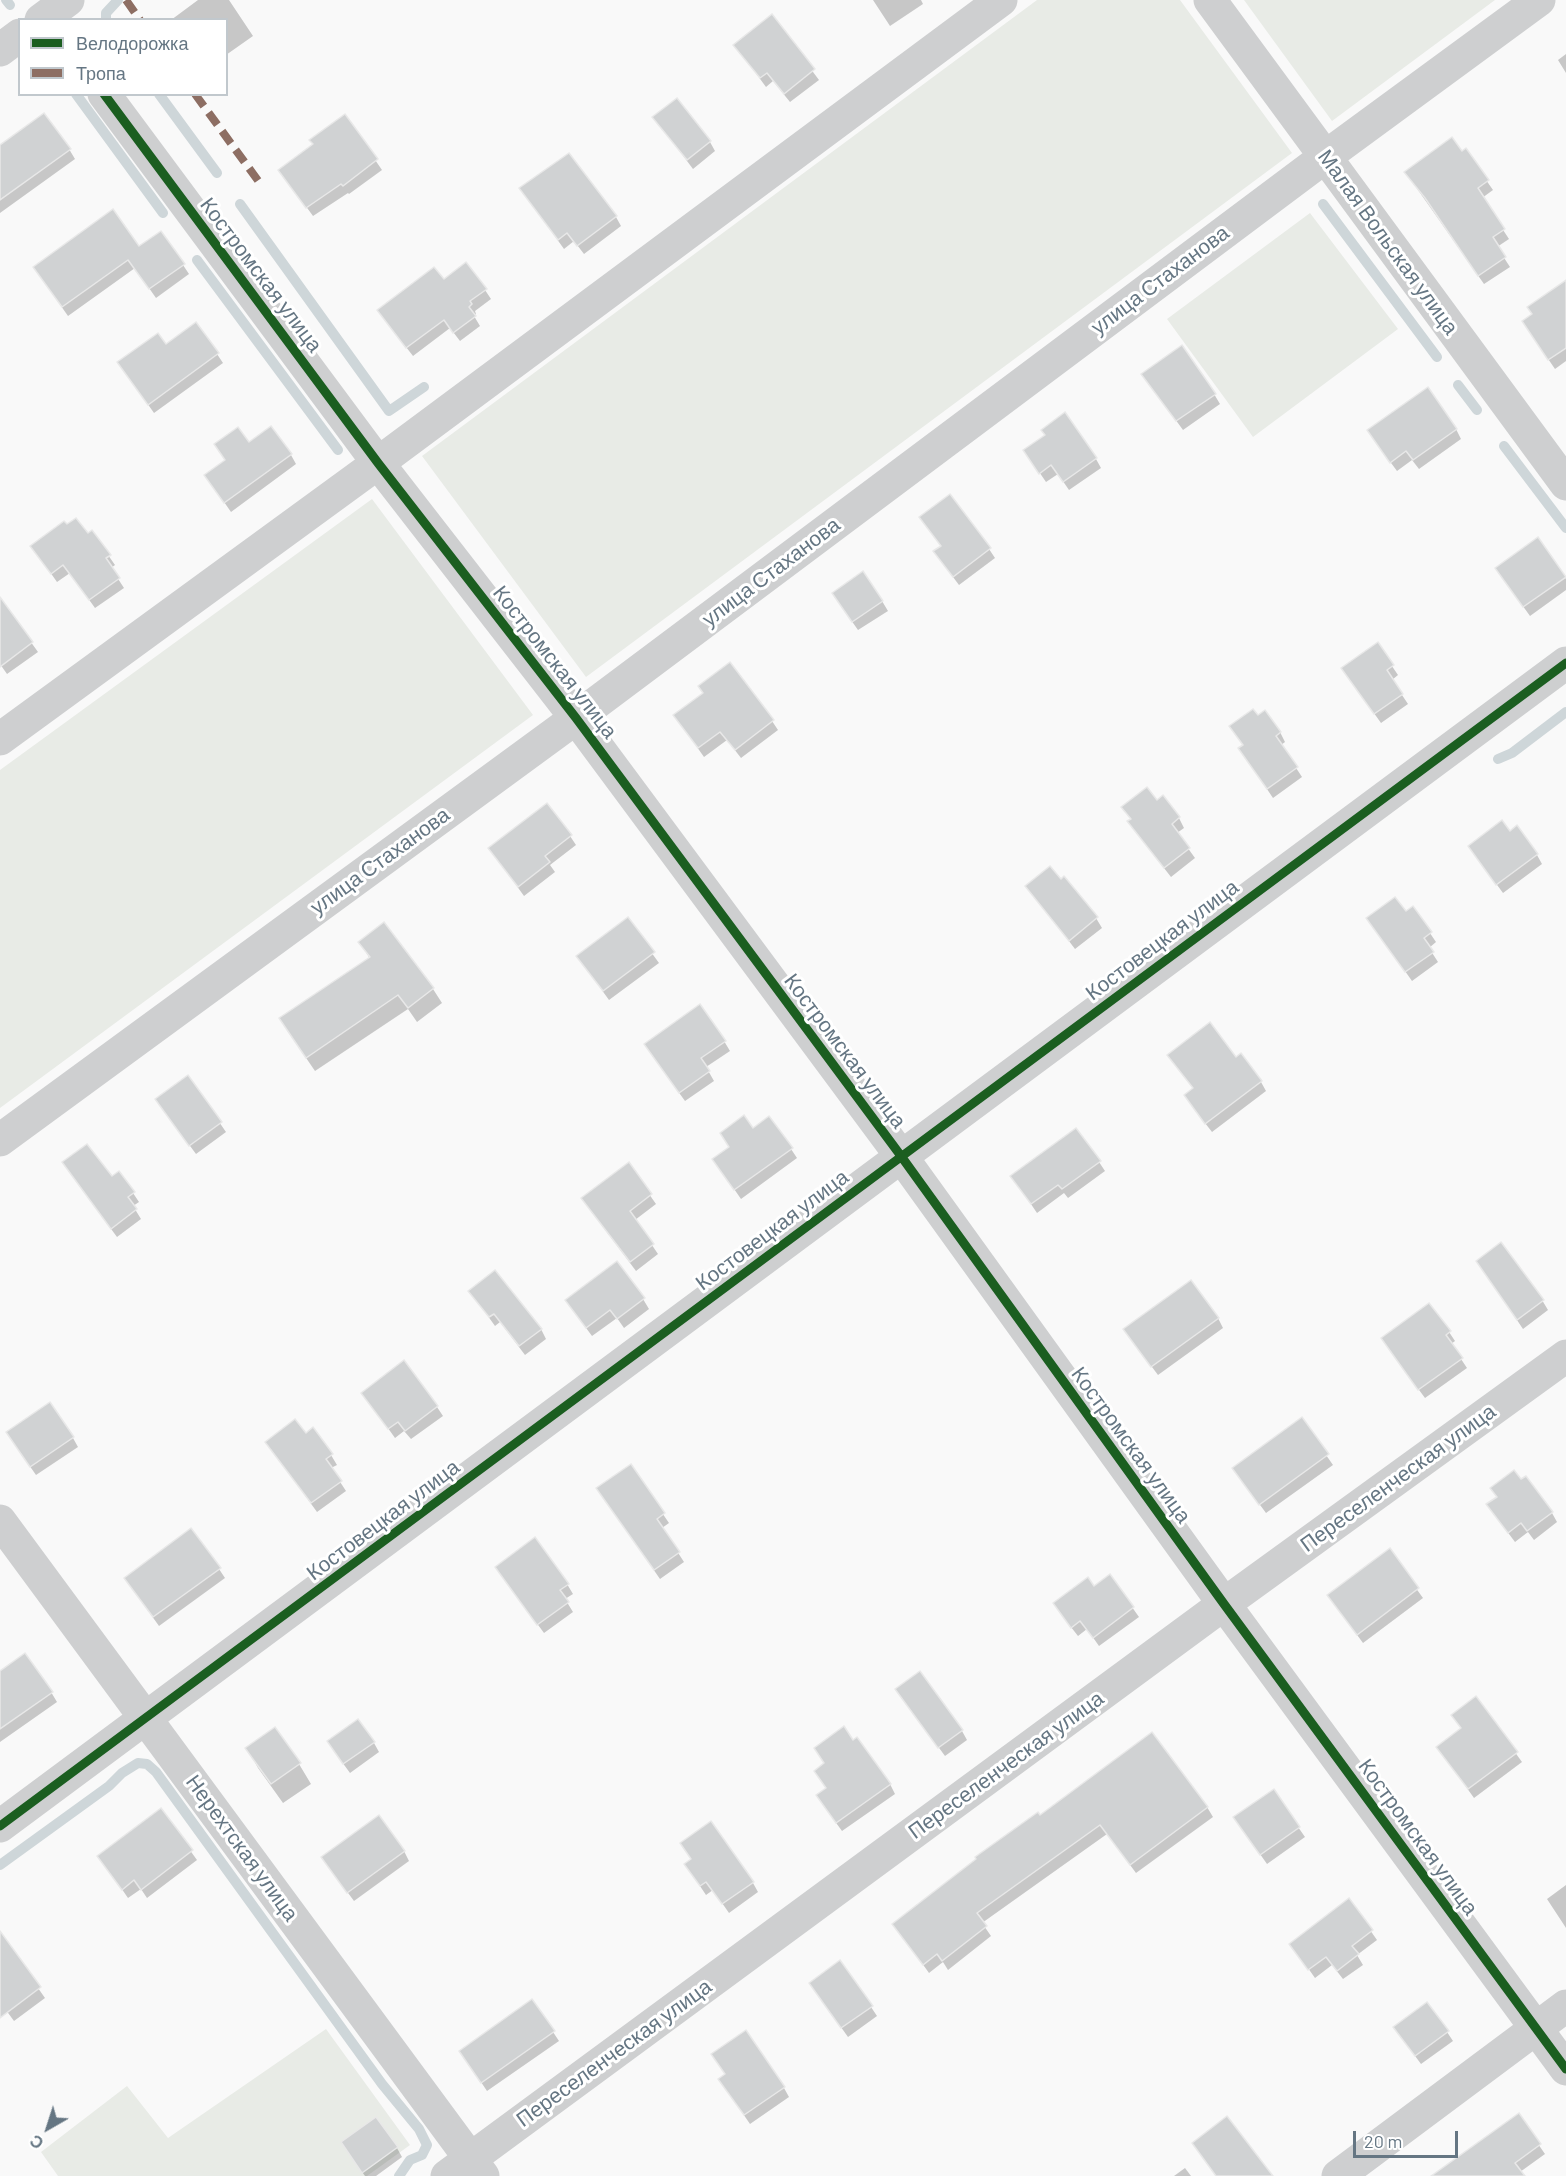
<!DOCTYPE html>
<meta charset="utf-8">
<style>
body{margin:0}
#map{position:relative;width:1566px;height:2176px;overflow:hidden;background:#f9f9f9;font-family:Barlow,sans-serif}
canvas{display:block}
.legend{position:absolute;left:18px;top:18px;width:210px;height:78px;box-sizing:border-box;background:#fff;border:2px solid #c1c8cd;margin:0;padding:8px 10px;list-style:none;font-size:18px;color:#657683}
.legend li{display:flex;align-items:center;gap:12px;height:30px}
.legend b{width:30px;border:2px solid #c1c8cd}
.north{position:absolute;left:18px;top:2098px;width:60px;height:60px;-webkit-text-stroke:4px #fff;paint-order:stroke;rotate:219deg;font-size:16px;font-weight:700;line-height:24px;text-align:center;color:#657683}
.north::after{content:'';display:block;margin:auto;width:21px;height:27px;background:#657683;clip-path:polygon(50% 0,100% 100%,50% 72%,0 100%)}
.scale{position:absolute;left:1353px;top:2131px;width:105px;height:27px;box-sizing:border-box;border:3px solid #657683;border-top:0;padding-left:8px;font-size:18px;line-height:21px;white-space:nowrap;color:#657683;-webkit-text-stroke:4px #fff;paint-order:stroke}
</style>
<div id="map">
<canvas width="1566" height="2176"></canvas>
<ul class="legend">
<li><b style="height:8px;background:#1b5e20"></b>Велодорожка</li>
<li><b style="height:8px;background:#8d6e63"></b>Тропа</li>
</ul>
<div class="north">С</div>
<div class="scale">20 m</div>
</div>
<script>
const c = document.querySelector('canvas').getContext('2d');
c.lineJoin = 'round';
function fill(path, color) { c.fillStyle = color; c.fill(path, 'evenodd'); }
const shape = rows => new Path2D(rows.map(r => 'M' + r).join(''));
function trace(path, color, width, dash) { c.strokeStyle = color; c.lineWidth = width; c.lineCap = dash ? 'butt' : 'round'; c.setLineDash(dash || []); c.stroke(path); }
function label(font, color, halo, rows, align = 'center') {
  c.font = font + ' Barlow,sans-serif'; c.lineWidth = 6; c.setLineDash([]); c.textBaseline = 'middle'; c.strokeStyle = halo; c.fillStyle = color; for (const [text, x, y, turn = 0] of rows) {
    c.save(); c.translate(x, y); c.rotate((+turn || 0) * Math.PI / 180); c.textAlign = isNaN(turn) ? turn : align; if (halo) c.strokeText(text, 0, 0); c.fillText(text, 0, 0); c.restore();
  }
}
fill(shape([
 [1037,0,1180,0,1292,153,586,677,422,456],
 [1244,0,1495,0,1332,121],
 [1310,213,1398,329,1253,437,1167,319],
 [372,499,533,715,0,1108,0,770],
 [326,2029,410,2145,367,2176,58,2176,41,2152,127,2086,168,2138]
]), '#e8ebe6');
fill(shape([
 [198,0,229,0,253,36,226,55,226,20,171,20],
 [873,0,921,0,923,4,890,26],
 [772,17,819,80,790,102,773,81,766,87,735,45],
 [1566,54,1566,73,1558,60],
 [345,116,382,170,349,194,348,193,313,216,286,179,314,145],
 [654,117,710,142,715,151,693,169],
 [0,147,69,149,75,159,0,213],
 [1465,150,1493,190,1482,198,1509,239,1497,247,1510,267,1484,284,1406,173,1462,153],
 [521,189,616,217,621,226,584,254,574,241,564,249],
 [139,248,183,265,189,274,156,298,135,268,68,316,40,276],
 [443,282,485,290,491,299,475,311,476,314,474,316,480,326,460,341,450,328,413,356,385,320],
 [1566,299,1566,361,1555,369,1529,331],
 [165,346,217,354,223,363,154,413,119,363],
 [1143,375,1214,394,1220,404,1183,430],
 [1456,429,1461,439,1419,469,1412,460,1397,471,1374,440],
 [249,444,291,455,296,464,231,512,206,476],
 [1096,459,1101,468,1069,490,1058,474,1046,482,1031,460],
 [927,526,989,549,995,558,959,585,941,561,942,547],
 [92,532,115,565,111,568,124,588,95,608,70,573,57,582,38,555],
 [1538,539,1566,579,1566,590,1530,616,1502,577],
 [0,599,38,652,7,674,0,664],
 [882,601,888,611,858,630,839,603],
 [1377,644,1398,675,1392,680,1408,704,1381,723,1349,678],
 [675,716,772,721,778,730,741,758,727,740,704,757],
 [1258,717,1280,732,1285,742,1281,745,1302,777,1273,798,1240,749,1244,746],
 [1156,802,1179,818,1184,828,1177,833,1195,858,1171,877,1135,831,1129,822,1132,820,1123,807],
 [1510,833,1537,855,1542,864,1503,893,1475,855],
 [570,836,576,845,550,865,555,872,524,896,490,849],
 [1027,886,1096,918,1102,928,1075,949],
 [1413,908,1436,942,1429,948,1438,962,1412,981,1374,927,1405,914],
 [627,919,659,963,609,1000,578,957],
 [384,924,433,989,442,1003,417,1022,408,1009,315,1071,289,1033,370,959,360,942],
 [724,1041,730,1051,706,1067,714,1081,685,1101,651,1054],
 [1235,1059,1261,1082,1266,1091,1212,1132,1191,1105,1194,1089,1175,1064],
 [188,1077,226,1132,196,1154,162,1108],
 [753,1130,791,1149,797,1158,741,1199,714,1160],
 [1099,1162,1105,1171,1068,1198,1064,1193,1037,1213,1012,1176],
 [628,1164,656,1204,635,1220,658,1254,636,1271,588,1207],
 [69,1172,111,1178,133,1193,139,1202,133,1206,141,1219,117,1237],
 [1484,1271,1542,1300,1548,1310,1523,1329],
 [470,1291,541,1329,546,1339,525,1355,500,1322,495,1326],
 [643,1299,649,1309,624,1328,617,1318,592,1336,572,1309],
 [1218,1318,1223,1328,1158,1375,1131,1339],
 [1449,1332,1455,1341,1451,1344,1467,1368,1425,1398,1388,1348],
 [363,1393,437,1407,443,1416,411,1439,404,1431,395,1438],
 [1301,1419,1333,1465,1266,1513,1240,1478],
 [305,1435,331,1455,337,1465,331,1468,346,1491,317,1512,267,1443],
 [73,1438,78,1447,36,1475,13,1442],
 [630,1466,669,1523,662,1528,684,1562,660,1579,604,1498],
 [1552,1513,1557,1522,1534,1540,1528,1532,1515,1542,1494,1514],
 [1389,1551,1423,1598,1363,1643,1335,1605],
 [219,1569,225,1578,159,1626,131,1587],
 [502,1576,567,1584,573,1594,565,1599,573,1612,544,1633],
 [1110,1576,1139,1617,1099,1646,1087,1629,1078,1636,1060,1613],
 [0,1673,51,1692,57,1702,0,1742],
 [1476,1698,1522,1762,1474,1798,1444,1756,1462,1729],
 [903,1699,962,1731,967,1740,945,1756],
 [853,1742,890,1784,895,1794,842,1831,823,1805],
 [374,1743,379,1752,350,1773,334,1751],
 [247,1748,299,1764,311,1784,283,1803,258,1768],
 [1273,1791,1305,1837,1267,1864,1241,1827],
 [1207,1807,1213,1817,1136,1873,1107,1834,982,1923,991,1936,948,1970,943,1962,929,1973,894,1924,1040,1817],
 [161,1810,197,1860,147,1898,141,1889,128,1898,99,1856],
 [404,1851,409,1861,354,1901,328,1866],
 [686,1865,753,1883,758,1892,729,1913,713,1890,706,1895],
 [1566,1885,1566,1928,1547,1899],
 [1349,1900,1377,1940,1357,1955,1363,1965,1343,1979,1332,1965,1315,1978,1291,1944],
 [0,1934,45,1998,14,2021,0,2002],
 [816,1992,871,2007,877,2016,848,2037],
 [553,2032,559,2041,487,2091,467,2061],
 [1447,2032,1453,2041,1421,2064,1401,2037],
 [784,2088,789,2097,750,2124,726,2089],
 [1518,2115,1545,2154,1520,2172,1523,2176,1451,2176],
 [397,2148,402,2157,376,2176,365,2176,348,2152],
 [1185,2168,1191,2176,1174,2176]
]), '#0003');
trace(shape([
 [6,0,10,5],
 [106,20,106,13,118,0],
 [76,94,163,213],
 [159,94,217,173],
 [240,204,389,411,424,387],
 [1323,204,1437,357],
 [197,260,338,450],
 [1458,385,1477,410],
 [1504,446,1566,528],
 [1498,759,1512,753,1566,712],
 [0,1865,109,1786,122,1773,138,1763,147,1764,156,1772,382,2084,419,2129,427,2145,422,2155,410,2160,399,2176]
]), '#ced6d9', 10);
const building = shape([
 [772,14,815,69,784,94,767,73,760,78,733,45,772,14],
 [677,98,711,141,687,160,652,117,677,98],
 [44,113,71,149,0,200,0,145,44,113],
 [345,114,378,159,343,186,341,184,306,208,278,170,313,144,309,140,345,114],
 [1452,137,1462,151,1466,148,1489,180,1478,188,1505,229,1493,237,1506,257,1478,276,1425,198,1404,172,1452,137],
 [569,153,617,216,577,246,567,233,558,240,519,188,569,153],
 [113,209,139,246,161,231,185,264,149,289,128,260,62,307,33,267,113,209],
 [466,262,487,289,470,301,472,304,469,307,476,316,453,333,444,320,406,348,377,310,434,267,444,279,466,262],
 [1566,280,1566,348,1548,360,1522,321,1532,314,1527,307,1566,280],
 [196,322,219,353,148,405,117,362,158,333,166,344,196,322],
 [1182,345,1216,394,1176,421,1141,374,1182,345],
 [1428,387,1457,429,1413,460,1406,451,1390,463,1367,430,1428,387],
 [1065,412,1097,458,1063,482,1051,465,1039,474,1023,450,1045,435,1041,430,1065,412],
 [271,426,292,454,224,503,204,475,225,460,214,444,238,427,249,442,271,426],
 [950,494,991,548,953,577,933,551,941,546,919,517,950,494],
 [76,518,88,533,92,530,111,555,106,558,120,578,89,600,63,565,51,574,30,546,64,521,67,524,76,518],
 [1538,537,1566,577,1523,607,1495,568,1538,537],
 [863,571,883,601,852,622,832,593,863,571],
 [0,597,33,642,0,667,0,597],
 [1378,642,1394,665,1387,670,1403,694,1374,714,1341,668,1378,642],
 [730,662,774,720,735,750,720,732,698,748,673,715,703,693,698,686,730,662],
 [1253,709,1258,715,1265,710,1281,732,1276,736,1298,767,1267,789,1238,748,1243,745,1229,726,1253,709],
 [1147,787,1157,800,1163,795,1180,817,1172,824,1190,848,1164,868,1127,821,1131,819,1121,807,1147,787],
 [547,803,572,835,545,856,550,862,518,887,488,848,547,803],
 [1502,820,1510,831,1517,825,1538,854,1496,885,1468,846,1502,820],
 [1050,866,1061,879,1064,876,1098,917,1069,941,1025,886,1050,866],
 [1395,897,1406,911,1413,906,1432,932,1424,938,1434,952,1405,972,1366,918,1395,897],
 [628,917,655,952,603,991,576,956,628,917],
 [384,922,434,988,408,1008,398,995,306,1058,279,1018,370,957,358,942,384,922],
 [700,1004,726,1041,701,1058,710,1071,679,1093,644,1044,700,1004],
 [1210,1022,1236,1057,1241,1053,1262,1081,1205,1124,1184,1095,1193,1088,1167,1055,1210,1022],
 [188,1075,222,1122,189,1146,155,1099,188,1075],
 [744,1115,753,1128,769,1116,793,1148,734,1190,712,1159,729,1147,720,1133,744,1115],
 [1076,1128,1101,1161,1062,1189,1058,1185,1031,1204,1010,1176,1076,1128],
 [87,1144,112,1176,119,1171,135,1192,128,1197,137,1209,111,1229,62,1162,87,1144],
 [629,1162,652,1194,630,1211,654,1244,630,1262,581,1198,629,1162],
 [1501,1242,1544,1300,1517,1320,1476,1261,1501,1242],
 [617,1261,645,1298,617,1319,610,1310,586,1328,565,1300,617,1261],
 [495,1270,542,1329,519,1346,494,1314,489,1317,468,1291,495,1270],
 [1191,1280,1219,1318,1151,1367,1123,1329,1191,1280],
 [1429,1303,1451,1331,1446,1335,1463,1358,1418,1390,1381,1338,1429,1303],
 [404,1360,438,1406,405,1431,398,1422,388,1429,361,1393,404,1360],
 [50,1402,74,1437,30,1467,6,1432,50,1402],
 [1302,1417,1329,1454,1259,1505,1232,1468,1302,1417],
 [295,1419,306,1433,313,1427,333,1454,326,1459,342,1481,311,1503,265,1442,295,1419],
 [631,1464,665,1513,657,1519,680,1552,654,1570,596,1488,631,1464],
 [1514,1470,1521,1479,1526,1476,1553,1512,1527,1531,1521,1523,1508,1533,1486,1504,1497,1497,1490,1488,1514,1470],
 [191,1528,221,1568,153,1617,124,1578,191,1528],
 [535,1537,569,1584,560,1590,569,1602,537,1625,495,1567,535,1537],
 [1390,1548,1419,1588,1357,1635,1327,1595,1390,1548],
 [1110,1574,1134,1607,1093,1638,1080,1621,1071,1628,1053,1603,1088,1577,1094,1586,1110,1574],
 [25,1653,53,1692,0,1729,0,1671,25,1653],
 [920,1671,963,1730,938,1748,895,1689,920,1671],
 [1476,1696,1518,1752,1468,1789,1436,1747,1461,1728,1451,1715,1476,1696],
 [358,1719,375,1742,343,1764,327,1741,358,1719],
 [844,1726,853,1740,857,1737,891,1784,836,1823,816,1795,826,1788,814,1771,824,1763,814,1748,844,1726],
 [275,1727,301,1763,271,1784,245,1748,275,1727],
 [1152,1732,1208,1807,1130,1865,1100,1825,977,1913,987,1926,942,1961,937,1954,923,1965,892,1924,976,1859,975,1857,1038,1812,1040,1815,1152,1732],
 [1274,1789,1300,1827,1260,1855,1233,1817,1274,1789],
 [161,1808,193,1850,141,1890,134,1880,122,1890,97,1856,161,1808],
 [379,1815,405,1851,347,1893,321,1857,379,1815],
 [711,1821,754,1882,722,1904,706,1882,700,1886,684,1864,691,1859,680,1843,711,1821],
 [1349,1898,1373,1930,1352,1946,1359,1954,1337,1971,1326,1957,1308,1970,1289,1944,1349,1898],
 [0,1931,41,1987,0,2018,0,1931],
 [840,1960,873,2006,841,2028,809,1983,840,1960],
 [532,1999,555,2031,481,2083,459,2051,532,1999],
 [1427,2002,1449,2031,1415,2056,1393,2027,1427,2002],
 [746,2030,785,2087,744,2115,718,2079,725,2074,711,2054,746,2030],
 [1519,2113,1541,2144,1515,2163,1525,2176,1431,2176,1519,2113],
 [1227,2116,1273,2176,1216,2176,1192,2143,1227,2116],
 [376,2117,398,2147,362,2173,341,2142,376,2117]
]);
fill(building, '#d0d2d3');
trace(building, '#e8e8e8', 1.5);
trace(shape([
 [1210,0,1566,484],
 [41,20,68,0],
 [0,50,20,35],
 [104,94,378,463,576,718,901,1156,1224,1604,1566,2069],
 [0,739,378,463,1001,0],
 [0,1140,576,718,1325,157,1539,0],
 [0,1521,483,2176],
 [0,1826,1566,663],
 [447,2176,1224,1604,1566,1356],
 [1338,2176,1566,2006]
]), '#cecfd0', 33);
trace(shape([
 [126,0,140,20],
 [195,94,262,186]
]), '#8d6e63', 8, [15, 8]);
trace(shape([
 [104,94,378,463,576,718,901,1156,1224,1604,1566,2069],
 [0,1826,1566,663]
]), '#1b5e20', 9);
label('21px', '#657683', '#fff', [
 ["Малая Вольская улица",1388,242,54],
 ["Костромская улица",261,275,53],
 ["улица Стаханова",1160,280,-37],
 ["улица Стаханова",771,572,-37],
 ["Костромская улица",555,662,52],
 ["улица Стаханова",380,861,-36],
 ["Костовецкая улица",1162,940,-37],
 ["Костромская улица",845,1051,53],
 ["Костовецкая улица",772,1230,-37],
 ["Костромская улица",1131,1445,54],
 ["Переселенческая улица",1398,1478,-36],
 ["Костовецкая улица",383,1520,-37],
 ["Переселенческая улица",1006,1765,-36],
 ["Костромская улица",1418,1837,54],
 ["Нерехтская улица",242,1848,54],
 ["Переселенческая улица",614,2053,-36]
]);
</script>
